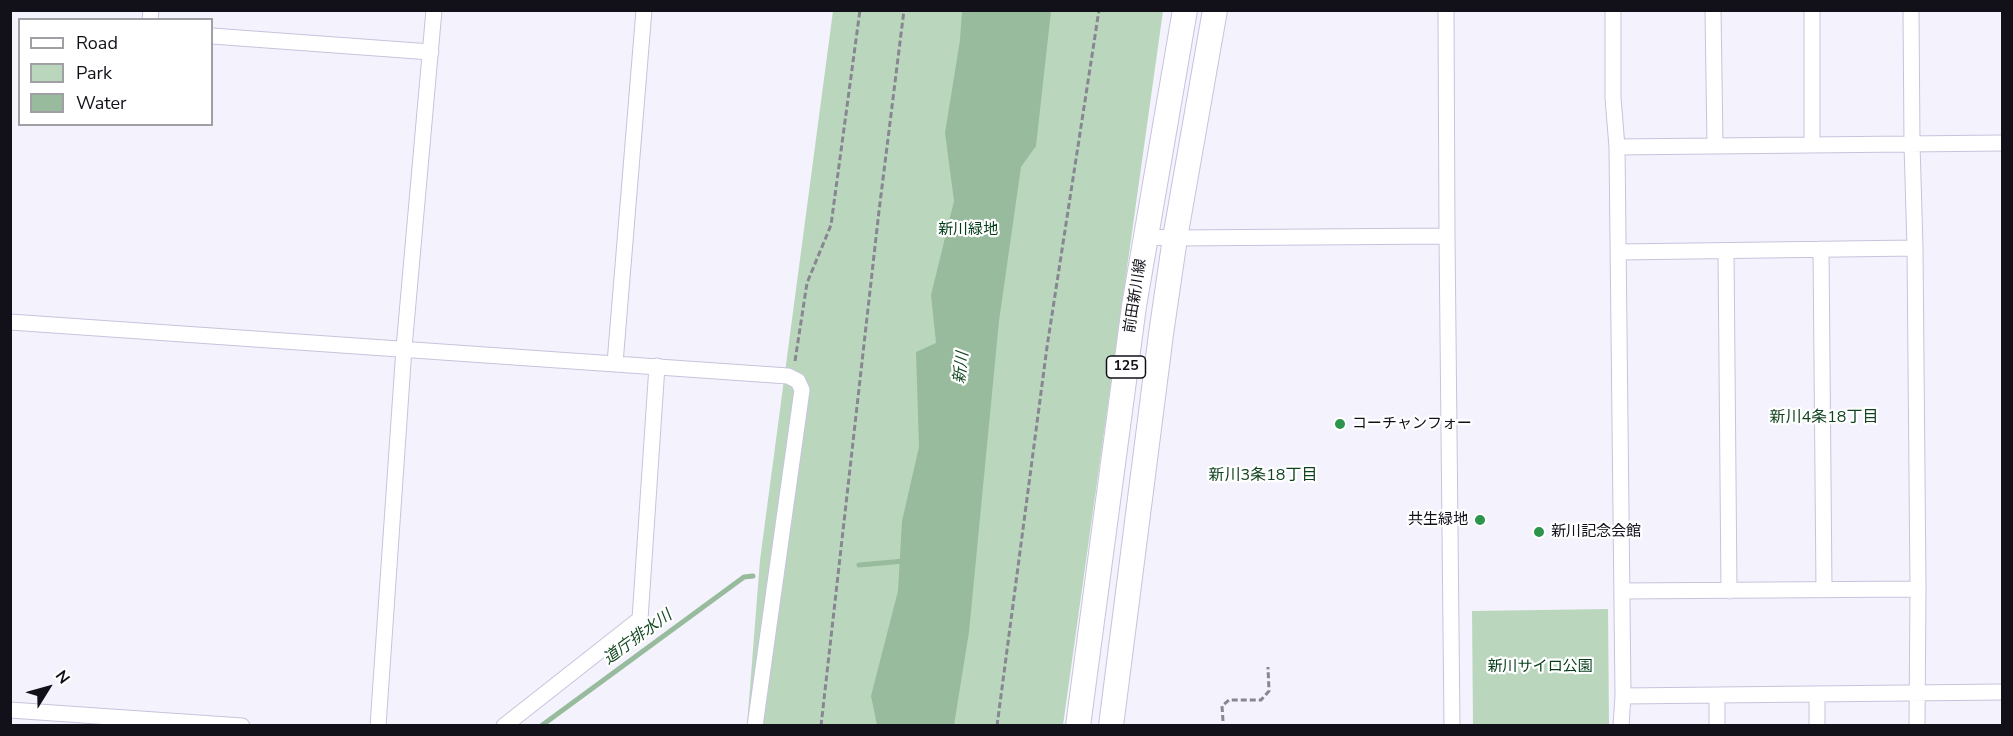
<!DOCTYPE html>
<meta charset="utf-8">
<style>
body{margin:0}
#map{position:relative;width:2013px;height:736px;overflow:hidden;background:#f4f2fd;font-family:"Nunito Sans",sans-serif}
canvas{display:block}
.frame{position:absolute;inset:0;border:12px solid #121019;pointer-events:none}
.legend{position:absolute;left:18px;top:18px;width:195px;height:108px;box-sizing:border-box;background:#fff;border:2px solid #a09fa3;margin:0;padding:8px 10px;list-style:none;font-size:18px;color:#121019}
.legend li{display:flex;align-items:center;gap:12px;height:30px}
.legend b{width:30px;border:2px solid #a09fa3}
.north{position:absolute;left:18px;top:658px;width:60px;height:60px;-webkit-text-stroke:4px #fff;paint-order:stroke;rotate:53deg;font-size:16px;font-weight:700;line-height:24px;text-align:center;color:#121019}
.north::after{content:'';display:block;margin:auto;width:21px;height:27px;background:#121019;clip-path:polygon(50% 0,100% 100%,50% 72%,0 100%)}
</style>
<div id="map">
<canvas width="2013" height="736"></canvas>
<div class="frame"></div>
<ul class="legend">
<li><b style="height:8px;background:#fff"></b>Road</li>
<li><b style="height:16px;background:#bad7be"></b>Park</li>
<li><b style="height:16px;background:#98bb9d"></b>Water</li>
</ul>
<div class="north">N</div>
</div>
<script>
const c = document.querySelector('canvas').getContext('2d');
c.lineJoin = 'round';
function fill(path, color) { c.fillStyle = color; c.fill(path, 'evenodd'); }
const shape = rows => new Path2D(rows.map(r => 'M' + r).join(''));
function trace(path, color, width, dash) { c.strokeStyle = color; c.lineWidth = width; c.lineCap = dash ? 'butt' : 'round'; c.setLineDash(dash || []); c.stroke(path); }
function label(font, color, halo, rows, align = 'center') {
  c.font = font + ' "Nunito Sans","Noto Sans JP",sans-serif'; c.lineWidth = 4.5; c.setLineDash([]); c.textBaseline = 'middle'; c.strokeStyle = halo; c.fillStyle = color; for (const [text, x, y, turn = 0] of rows) {
    c.save(); c.translate(x, y); c.rotate((+turn || 0) * Math.PI / 180); c.textAlign = isNaN(turn) ? turn : align; if (halo) c.strokeText(text, 0, 0); c.fillText(text, 0, 0); c.restore();
  }
}
fill(shape([
 [833,11,1163,11,1063,725,747,726,760,560],
 [1608,609,1609,725,1473,725,1472,611]
]), '#bad7be');
fill(shape([
 [962,11,1051,11,1036,146,1021,167,999,321,969,632,954,725,877,725,871,696,898,591,902,521,919,447,916,352,936,343,931,295,954,201,945,133,960,40]
]), '#98bb9d');
trace(shape([
 [859,565,905,561],
 [541,726,744,577,753,576]
]), '#98bb9d', 5);
const minor = shape([
 [1613,10,1613,98,1617,147],
 [1713,10,1715,145],
 [1812,10,1812,145],
 [1911,10,1912,144,1915,248,1918,589,1917,726],
 [150,20,151,10],
 [212,36,431,52],
 [2002,143,1617,147,1623,696,2002,692],
 [1447,236,1452,726],
 [1146,237,1175,238,1447,236,1446,10],
 [1821,249,1824,590],
 [1726,251,1729,591],
 [1619,252,1915,248],
 [10,322,788,376,798,381,802,390,755,726],
 [615,363,644,10],
 [1622,591,1918,589],
 [1817,694,1817,726],
 [1717,696,1717,726],
 [10,710,242,726],
 [378,726,404,348,434,10],
 [504,726,640,619,657,366],
 [1621,726,1623,696]
]);
const primary = shape([
 [1078,726,1134,306,1185,10],
 [1111,726,1161,334,1175,238,1215,10]
]);
trace(minor, '#c8c3dc', 17);
trace(primary, '#c8c3dc', 26);
trace(shape([
 [795,361,807,283,831,225,860,10],
 [1223,721,1222,706,1229,700,1261,700,1269,691,1268,667],
 [821,726,879,211,904,10],
 [997,726,1047,347,1099,10]
]), '#888690', 3, [6, 3]);
trace(minor, '#fff', 15);
trace(primary, '#fff', 24);
for (const [x, y, r, color] of [
 [1340,424,6,"#2c944b"],
 [1480,520,6,"#2c944b"],
 [1539,532,6,"#2c944b"]
]) { const dot = new Path2D(); dot.arc(x, y, r, 0, 2 * Math.PI); c.fillStyle = color; c.fill(dot); trace(dot, '#fff', 2); }
for (const [x, y, w] of [
 [1126,367,39]
]) { const box = new Path2D(); box.roundRect(x - w / 2, y - 11, w, 22, 4.5); c.fillStyle = '#fff'; c.fill(box); trace(box, '#121019', 1.5); }
label('bold 14px', '#121019', null, [
 ["125",1126,367]
]);
label('15px', '#023c16', '#fff', [
 ["新川緑地",968,230],
 ["新川サイロ公園",1540,667]
]);
label('15px', '#121019', '#fff', [
 ["前田新川線",1136,296,-81]
]);
label('15px', '#121019', '#fff', [
 ["コーチャンフォー",1352,424],
 ["共生緑地",1468,520,"right"],
 ["新川記念会館",1551,532]
], 'left');
label('italic 16px', '#144a23', '#fff', [
 ["新川",962,368,-83],
 ["道庁排水川",638,638,-36]
]);
label('16px', '#11421f', '#fff', [
 ["新川4条18丁目",1824,418],
 ["新川3条18丁目",1263,476]
]);
</script>
